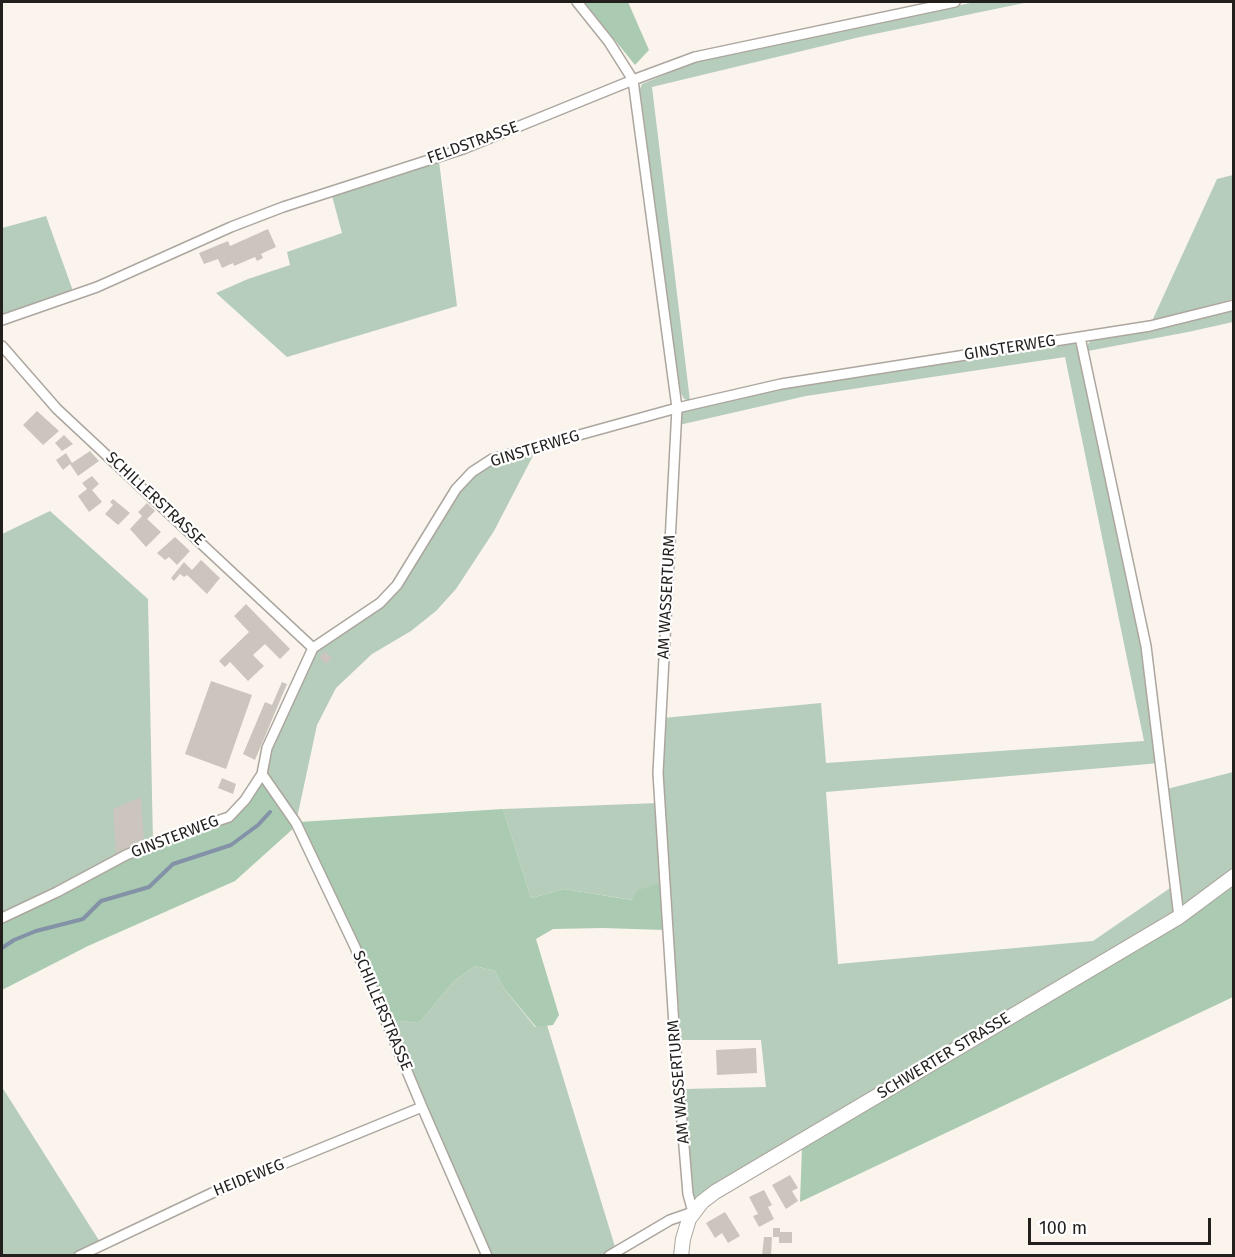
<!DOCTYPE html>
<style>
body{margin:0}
#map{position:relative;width:1235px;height:1257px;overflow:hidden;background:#fbf4ed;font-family:"Fira Sans",sans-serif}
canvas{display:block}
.frame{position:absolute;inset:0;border:3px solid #221f1d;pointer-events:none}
.scale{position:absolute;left:1028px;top:1218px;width:183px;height:27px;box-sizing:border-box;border:3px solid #221f1d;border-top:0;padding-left:8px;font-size:18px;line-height:21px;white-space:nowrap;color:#221f1d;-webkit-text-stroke:4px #fff;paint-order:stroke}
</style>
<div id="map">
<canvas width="1235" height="1257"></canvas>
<div class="frame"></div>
<div class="scale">100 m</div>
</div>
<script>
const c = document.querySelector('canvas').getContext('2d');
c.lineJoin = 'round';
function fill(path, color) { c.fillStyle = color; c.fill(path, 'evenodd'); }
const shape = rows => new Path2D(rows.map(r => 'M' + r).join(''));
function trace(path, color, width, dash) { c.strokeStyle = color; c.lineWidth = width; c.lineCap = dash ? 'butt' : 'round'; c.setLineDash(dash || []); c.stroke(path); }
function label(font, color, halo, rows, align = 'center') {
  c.font = font + ' "Fira Sans",sans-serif'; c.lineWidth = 4.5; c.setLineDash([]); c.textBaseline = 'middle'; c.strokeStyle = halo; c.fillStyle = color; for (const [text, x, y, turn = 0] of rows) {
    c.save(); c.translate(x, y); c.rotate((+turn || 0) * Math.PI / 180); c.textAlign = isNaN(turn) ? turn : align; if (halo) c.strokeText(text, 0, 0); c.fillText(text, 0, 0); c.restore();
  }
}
fill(shape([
 [975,2,1029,2,860,37,652,87,690,401,684,399,681,393,678,379,640,89,642,84,698,61],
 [439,161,457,306,287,357,216,293,248,279,290,265,287,252,342,233,332,196],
 [1233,175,1233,299,1152,321,1217,179],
 [46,216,73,291,2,314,2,228],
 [1233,309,1233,322,1188,332,1088,351,1088,344,1093,338],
 [1067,342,1075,344,1079,352,1143,647,1160,763,826,792,838,964,1093,941,1173,886,1177,914,693,1200,685,1089,766,1087,761,1040,681,1040,661,773,663,718,821,703,826,763,1144,741,1065,357,806,396,679,425,683,411,779,388],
 [536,450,494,531,456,589,436,611,411,631,372,654,336,688,317,725,297,818,264,772,270,748,316,649,382,605,459,491,477,472,495,462],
 [50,511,148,599,153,843,2,916,2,534],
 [1233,772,1233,871,1180,910,1167,789],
 [658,803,661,883,633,900,564,889,531,898,503,809],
 [475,966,495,971,503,987,535,1027,547,1025,616,1250,605,1256,491,1255,390,1026,399,1021,419,1023,454,981],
 [2,1087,100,1242,73,1255,2,1255]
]), '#b5cdba');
fill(shape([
 [584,2,628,2,649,50,635,65],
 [261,779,295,827,235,881,88,946,2,990,2,921,127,858,230,819],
 [503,809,531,898,564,889,632,900,638,890,661,883,664,930,603,928,553,929,536,939,559,1015,553,1025,536,1027,503,987,495,971,475,966,454,981,419,1023,399,1021,390,1026,299,822],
 [1233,881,1233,997,800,1202,802,1147]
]), '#aacbb2');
trace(shape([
 [2,948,14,940,36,931,83,919,101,901,149,887,173,864,231,845,258,825,270,812]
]), '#8492a7', 4);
fill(shape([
 [268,229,276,247,261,254,263,258,257,261,255,257,234,266,233,263,222,268,218,259,204,264,199,253,228,241,230,246],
 [37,411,59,431,43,445,23,425],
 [64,435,73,444,62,451,55,443],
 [90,451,99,461,78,476,70,464,63,470,56,460,66,453,72,463],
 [92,476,99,484,92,490,102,502,89,512,78,496,87,489,82,483],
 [113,499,130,513,118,525,105,514,113,505,110,502],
 [147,503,155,511,147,519,161,532,146,547,130,529,142,516,138,512],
 [175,537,190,551,177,565,169,557,165,560,157,553],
 [201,560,220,578,207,594,187,575,184,577,180,574,174,581,171,578,184,562,192,570],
 [246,604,290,649,280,659,265,644,253,655,264,666,248,681,230,662,225,667,219,661,249,632,234,616],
 [325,651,332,658,326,664,319,657],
 [211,681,252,695,226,769,185,754],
 [282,682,287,684,255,760,243,754,265,702,272,705],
 [222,778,236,784,233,794,218,788],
 [141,797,144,841,116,854,113,809],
 [756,1048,757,1073,717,1075,716,1050],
 [790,1175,798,1188,792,1191,798,1201,786,1209,772,1185],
 [764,1190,772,1205,768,1207,774,1219,759,1227,753,1216,758,1214,749,1197],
 [725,1212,740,1236,728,1243,722,1233,715,1238,706,1223],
 [773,1228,780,1228,780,1232,792,1232,792,1243,779,1243,779,1237,773,1237],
 [764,1237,772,1237,771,1256,762,1256]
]), '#cbc5be');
const street = shape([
 [577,2,609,42,633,80,677,408,658,773,674,1026,688,1194,693,1212,670,1220,609,1256],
 [2,320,97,287,231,227,283,207,463,149,633,80,695,57,955,2],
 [1080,337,1146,646,1179,917],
 [2,346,57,409,313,648],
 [262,774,296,823,355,947,422,1107,487,1256],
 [2,918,57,892,126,855,175,835,229,817,245,800,262,774,267,748,313,648,380,603,397,585,456,489,472,472,492,459,677,408,781,384,1150,326,1234,305],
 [79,1256,212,1193,422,1107]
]);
const secondary = shape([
 [681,1256,683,1239,689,1219,702,1202,715,1192,1179,917,1234,876]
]);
trace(street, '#aca69f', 12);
trace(secondary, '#aca69f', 16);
trace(street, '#fff', 9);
trace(secondary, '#fff', 14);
label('16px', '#221f1d', '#fff', [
 ["FELDSTRASSE",473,143,-20],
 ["GINSTERWEG",1010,348,-9],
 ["GINSTERWEG",535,449,-17],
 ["SCHILLERSTRASSE",155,499,43],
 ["AM WASSERTURM",667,597,-87],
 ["GINSTERWEG",175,837,-21],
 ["SCHILLERSTRASSE",382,1011,67],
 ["SCHWERTER STRASSE",944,1056,-31],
 ["AM WASSERTURM",679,1082,-95],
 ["HEIDEWEG",249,1178,-22]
]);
</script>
